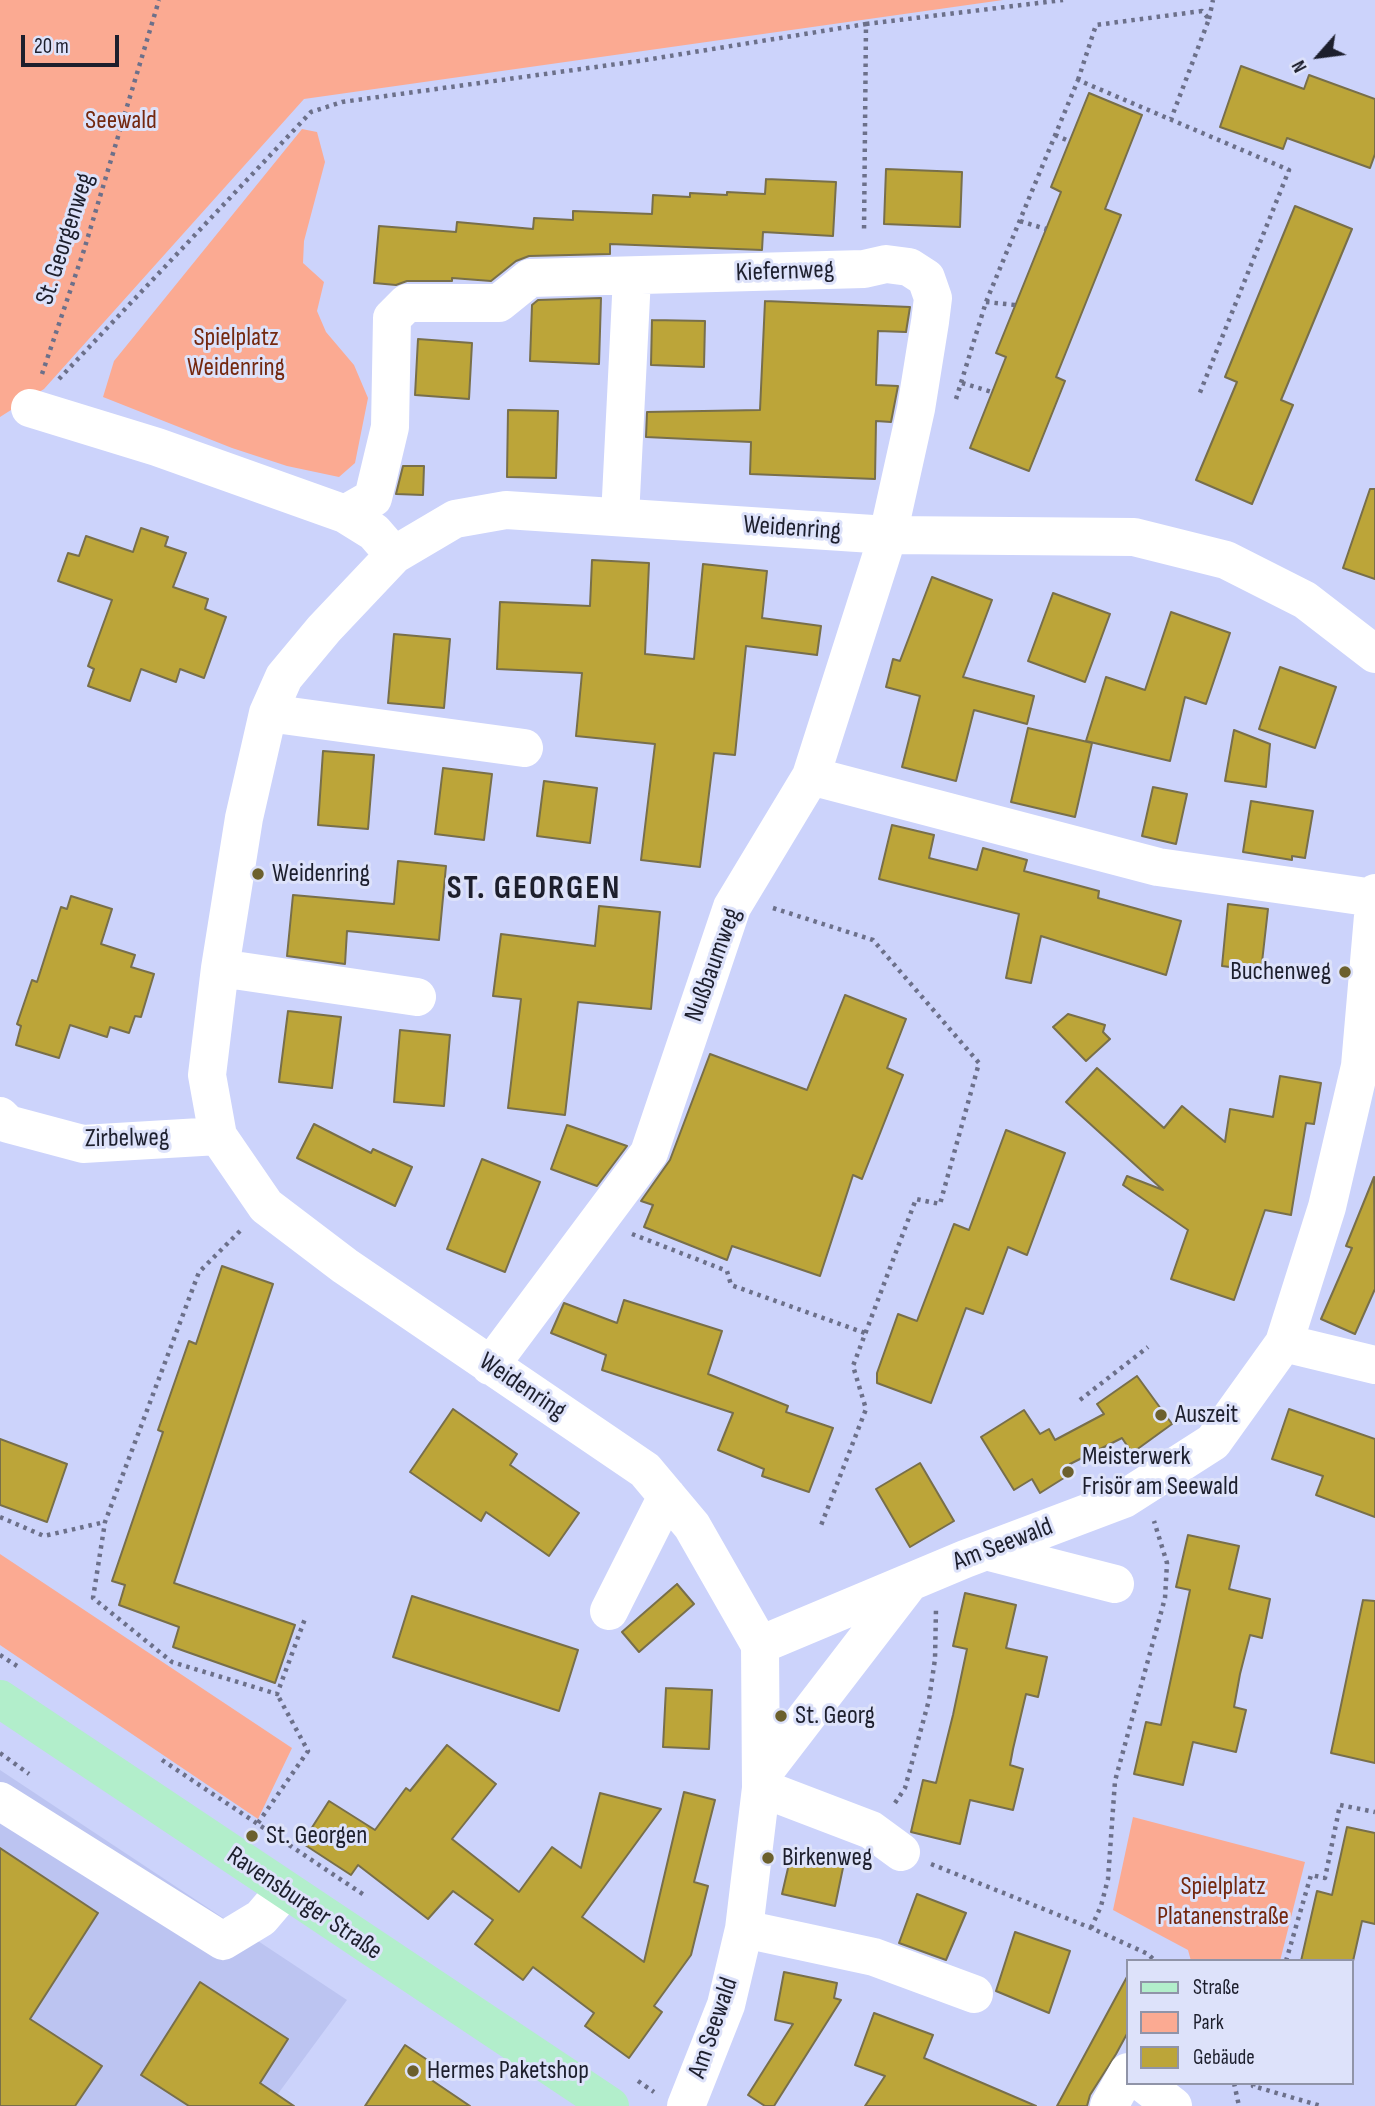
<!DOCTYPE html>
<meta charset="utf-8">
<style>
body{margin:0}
#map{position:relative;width:1375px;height:2106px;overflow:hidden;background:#ccd3fb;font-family:"Sofia Sans Condensed",sans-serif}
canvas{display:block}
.legend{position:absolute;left:1126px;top:1959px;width:228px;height:126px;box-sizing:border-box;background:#dde2fa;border:2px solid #9094a8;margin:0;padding:9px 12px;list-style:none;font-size:21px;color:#1d1f2d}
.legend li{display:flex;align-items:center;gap:14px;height:35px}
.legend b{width:35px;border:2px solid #9094a8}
.north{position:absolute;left:1284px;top:21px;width:70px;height:70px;-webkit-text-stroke:5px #dde2fa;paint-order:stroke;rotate:242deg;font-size:19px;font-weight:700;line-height:28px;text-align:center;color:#1d1f2d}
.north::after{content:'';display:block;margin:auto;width:24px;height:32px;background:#1d1f2d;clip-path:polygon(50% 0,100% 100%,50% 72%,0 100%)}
.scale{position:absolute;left:21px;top:35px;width:98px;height:32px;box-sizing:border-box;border:4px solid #1d1f2d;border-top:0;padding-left:9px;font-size:21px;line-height:24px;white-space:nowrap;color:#1d1f2d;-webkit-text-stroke:5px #dde2fa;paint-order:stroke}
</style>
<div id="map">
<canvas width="1375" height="2106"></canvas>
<ul class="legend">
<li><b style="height:9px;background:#b2eecb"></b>Straße</li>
<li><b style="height:19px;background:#fbaa92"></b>Park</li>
<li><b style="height:19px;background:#bca539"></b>Gebäude</li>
</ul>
<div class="north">N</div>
<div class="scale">20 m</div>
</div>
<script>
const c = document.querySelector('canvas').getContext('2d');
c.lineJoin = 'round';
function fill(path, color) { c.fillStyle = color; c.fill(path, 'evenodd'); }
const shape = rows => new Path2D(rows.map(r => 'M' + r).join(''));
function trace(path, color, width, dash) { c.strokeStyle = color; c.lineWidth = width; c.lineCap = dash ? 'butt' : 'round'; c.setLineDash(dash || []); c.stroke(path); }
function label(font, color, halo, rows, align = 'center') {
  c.font = font + ' "Sofia Sans Condensed",sans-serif'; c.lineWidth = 6; c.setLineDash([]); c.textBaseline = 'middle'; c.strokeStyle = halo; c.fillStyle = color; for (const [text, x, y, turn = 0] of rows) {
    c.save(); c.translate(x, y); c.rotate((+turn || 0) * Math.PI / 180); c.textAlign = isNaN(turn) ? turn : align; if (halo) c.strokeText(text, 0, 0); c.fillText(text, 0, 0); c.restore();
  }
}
fill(shape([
 [0,1770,347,2000,269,2106,0,2106]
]), '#bcc4f1');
fill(shape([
 [0,0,1003,0,304,99,44,389,0,417],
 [302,129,317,132,325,162,304,241,303,263,324,282,317,311,326,332,354,365,368,398,355,463,339,477,287,466,232,448,103,397,114,361],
 [0,1554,292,1748,258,1819,0,1645],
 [1133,1817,1305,1862,1280,1961,1191,1961,1188,1950,1113,1910]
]), '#fbaa92');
const building = shape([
 [1241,66,1304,89,1309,75,1375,99,1375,154,1370,168,1287,138,1283,149,1220,127,1241,66],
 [1089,93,1142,115,1105,209,1121,215,1056,377,1065,381,1029,471,970,448,1006,357,996,353,1061,192,1051,187,1089,93],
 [886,169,962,172,960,227,884,224,886,169],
 [766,179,836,182,833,236,763,232,762,250,610,244,610,254,529,256,516,261,491,281,452,278,452,281,407,281,396,285,374,283,379,226,456,232,457,222,533,229,534,218,573,220,573,211,652,214,653,195,690,197,690,193,727,195,727,192,765,194,766,179],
 [1295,206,1352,229,1281,400,1293,405,1252,504,1196,480,1237,382,1225,377,1295,206],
 [601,298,599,364,530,361,532,305,538,300,601,298],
 [765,301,910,307,906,332,878,331,876,385,898,386,891,422,876,421,875,479,750,474,751,442,646,437,647,412,760,410,765,301],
 [652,320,705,321,704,367,651,365,652,320],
 [418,339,472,343,469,399,415,395,418,339],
 [508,410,558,411,556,478,507,477,508,410],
 [403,466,424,466,423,495,396,494,403,466],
 [1370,489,1375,489,1375,579,1343,568,1370,489],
 [141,528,168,537,165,546,186,553,173,587,208,599,205,609,226,617,204,678,180,669,176,682,141,669,130,701,88,686,94,669,88,666,112,600,58,581,68,553,79,556,86,536,133,552,141,528],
 [592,560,649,563,645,654,694,659,703,564,767,571,762,618,821,626,817,655,746,646,735,755,714,753,700,867,641,860,655,744,576,736,582,673,497,669,500,602,590,606,592,560],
 [932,577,992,600,963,677,1034,696,1027,724,974,710,956,781,902,767,920,696,886,687,893,659,900,661,932,577],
 [1053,593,1110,614,1085,682,1028,661,1053,593],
 [1171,612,1230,633,1206,704,1185,697,1170,761,1086,741,1106,677,1145,690,1171,612],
 [394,634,450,639,444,708,388,703,394,634],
 [1280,667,1336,687,1315,748,1259,729,1280,667],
 [1028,728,1092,743,1075,817,1011,802,1028,728],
 [1234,730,1270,744,1266,787,1225,781,1234,730],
 [323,751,374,755,368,829,318,825,323,751],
 [443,768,492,774,484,840,435,834,443,768],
 [544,781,597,788,590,843,537,836,544,781],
 [1153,787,1187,794,1176,844,1142,836,1153,787],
 [1251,801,1313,811,1305,858,1292,856,1292,860,1243,852,1251,801],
 [892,825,934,835,929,858,977,870,983,848,1027,860,1024,871,1099,891,1098,898,1181,921,1166,975,1041,936,1031,983,1006,978,1019,914,879,879,892,825],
 [398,861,446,866,439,940,347,931,345,964,287,956,293,895,394,904,398,861],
 [71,896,112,909,101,944,135,955,131,967,154,974,141,1017,135,1016,129,1033,110,1027,107,1037,70,1025,59,1058,16,1045,21,1026,17,1024,32,980,37,982,61,907,67,909,71,896],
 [1228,904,1268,909,1261,971,1222,966,1228,904],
 [599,906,660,912,651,1009,578,1002,565,1115,508,1108,521,999,493,996,501,934,595,946,599,906],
 [845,995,906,1019,887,1068,903,1075,862,1179,853,1175,820,1276,732,1246,727,1260,644,1227,653,1205,641,1201,670,1160,710,1054,807,1090,845,995],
 [288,1011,341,1017,332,1088,279,1082,288,1011],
 [1068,1014,1105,1025,1103,1032,1110,1039,1086,1061,1053,1027,1068,1014],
 [400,1030,450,1035,444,1106,394,1102,400,1030],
 [1097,1068,1164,1128,1182,1106,1225,1142,1230,1109,1273,1117,1280,1076,1321,1083,1314,1124,1306,1123,1291,1215,1265,1210,1234,1300,1171,1279,1188,1230,1123,1185,1127,1176,1163,1190,1066,1102,1097,1068],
 [314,1124,371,1153,373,1149,412,1167,395,1206,297,1158,314,1124],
 [567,1125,627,1146,597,1186,551,1169,567,1125],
 [1006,1130,1065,1153,1027,1255,1008,1247,983,1314,966,1308,931,1403,877,1383,877,1373,898,1314,917,1321,954,1224,969,1230,1006,1130],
 [482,1159,540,1182,505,1272,447,1249,482,1159],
 [1374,1177,1375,1289,1355,1334,1321,1319,1352,1248,1346,1246,1374,1177],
 [222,1266,273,1284,174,1583,295,1625,275,1683,173,1647,179,1627,119,1605,125,1585,112,1581,163,1432,158,1430,189,1341,196,1344,222,1266],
 [624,1300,722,1331,708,1374,788,1406,786,1412,833,1428,809,1492,762,1476,764,1469,718,1450,733,1413,602,1370,606,1355,551,1333,564,1303,617,1323,624,1300],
 [1137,1376,1172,1424,1132,1453,1122,1438,1070,1464,1075,1471,1040,1493,1032,1479,1014,1490,981,1437,1024,1410,1040,1434,1049,1429,1055,1440,1104,1414,1097,1404,1137,1376],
 [453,1409,517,1454,510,1465,579,1513,549,1556,486,1512,481,1521,410,1472,453,1409],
 [1289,1409,1375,1439,1375,1517,1316,1495,1323,1476,1272,1459,1289,1409],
 [0,1439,67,1464,47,1522,0,1505,0,1439],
 [920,1463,954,1521,910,1547,876,1489,920,1463],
 [1188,1535,1239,1546,1229,1589,1270,1599,1262,1638,1250,1635,1240,1674,1234,1707,1246,1710,1236,1752,1193,1742,1183,1785,1134,1774,1146,1722,1161,1725,1190,1590,1176,1587,1188,1535],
 [677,1584,694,1604,639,1652,622,1632,677,1584],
 [965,1593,1016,1605,1006,1648,1047,1657,1038,1697,1026,1694,1013,1749,1010,1765,1023,1769,1013,1810,970,1800,960,1844,911,1832,923,1780,936,1783,953,1715,967,1649,953,1646,965,1593],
 [412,1596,578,1650,559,1711,393,1657,412,1596],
 [1363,1600,1375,1601,1375,1763,1331,1753,1363,1600],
 [666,1688,712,1690,709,1749,663,1747,666,1688],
 [447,1745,496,1784,452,1839,519,1892,552,1847,581,1868,600,1793,661,1809,582,1917,644,1962,684,1792,715,1800,694,1882,708,1886,691,1955,654,2006,662,2012,629,2058,585,2026,594,2013,533,1967,523,1980,475,1944,493,1920,453,1891,428,1919,358,1865,351,1875,302,1843,329,1801,375,1830,406,1788,410,1791,447,1745],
 [1347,1827,1375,1833,1375,1924,1362,1921,1353,1961,1301,1961,1317,1891,1332,1895,1347,1827],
 [0,1848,98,1913,30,2019,102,2066,75,2106,0,2106,0,1848],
 [792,1851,844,1863,835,1906,782,1894,792,1851],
 [917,1894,966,1913,946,1960,899,1943,917,1894],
 [1015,1932,1070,1951,1049,2013,996,1991,1015,1932],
 [784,1972,837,1983,834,1998,841,2000,774,2106,765,2106,748,2095,793,2024,775,2020,784,1972],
 [1128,1975,1128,2032,1116,2054,1090,2095,1087,2106,1057,2106,1128,1975],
 [200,1982,288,2039,260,2083,294,2106,189,2106,141,2075,200,1982],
 [874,2013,933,2035,924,2058,1036,2106,865,2106,885,2076,855,2065,874,2013],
 [405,2045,438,2067,430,2079,470,2106,365,2106,405,2045]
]);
fill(building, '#bca539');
trace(building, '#786f4a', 2);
trace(shape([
 [1209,19,1213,0],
 [866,24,1063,0],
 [1078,80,1096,25,1202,11,1209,19,1171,119],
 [1055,135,1069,141],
 [1020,221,1046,229],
 [986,302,1015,305],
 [42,374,84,250,159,0],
 [59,379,311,112,342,102,639,61,866,24,864,233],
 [962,383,992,392],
 [956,399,986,302,1078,80,1289,170,1199,395],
 [773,908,873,940,979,1063,940,1204,916,1199,853,1366,866,1409,820,1528],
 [240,1231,199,1272,105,1522,93,1598,172,1662,277,1694,306,1616],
 [632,1234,727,1271,731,1285,865,1333],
 [1080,1400,1148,1347],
 [0,1517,44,1536,105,1522],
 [0,1655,17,1666],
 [0,1753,29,1774],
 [162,1760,364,1895],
 [895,1803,905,1788,929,1700,935,1659,936,1609],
 [258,1823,308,1751,277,1694],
 [931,1864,1091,1928,1148,1954,1155,1961],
 [1091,1928,1101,1906,1108,1879,1115,1781,1165,1598,1167,1563,1154,1521],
 [1286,1961,1311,1875,1325,1878,1340,1805,1375,1812],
 [638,2081,654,2092],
 [1234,2083,1239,2106],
 [1254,2083,1253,2086,1321,2106]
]), '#6c708a', 4.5, [3.5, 5]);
trace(shape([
 [30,408,157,447,345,514,374,532,394,555],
 [345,514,373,498,390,427,392,318,407,303,499,303,530,278,864,269,886,264,909,267,926,278,933,298,930,322,916,409,888,535,811,776,732,907,649,1153,490,1366],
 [620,517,632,277],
 [268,713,524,748],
 [811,776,1158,867,1374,898],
 [220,968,417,997],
 [0,1116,8,1124,83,1144,218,1136],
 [1284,1343,1375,1365],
 [986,1551,1115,1584],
 [609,1611,667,1496],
 [760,1645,965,1559,1124,1499,1213,1442,1284,1343,1327,1207,1360,1066,1375,893],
 [761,1776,907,1586],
 [761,1788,871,1830,901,1852],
 [0,1801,223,1941,261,1918,284,1891],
 [744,1929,874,1957,974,1994],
 [1143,2083,1173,2106],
 [686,2106,726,2005,744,1929,761,1788,760,1645,692,1526,645,1470,345,1266,266,1206,218,1136,207,1075,220,968,244,818,268,713,284,677,324,629,394,555,455,519,506,510,888,535,1134,537,1226,560,1305,600,1375,654],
 [1109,2106,1128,2072]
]), '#fff', 38);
trace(shape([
 [0,1699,610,2106]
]), '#b2eecb', 38);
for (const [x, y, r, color] of [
 [258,874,7,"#6c602d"],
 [1345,972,7,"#6c602d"],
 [1161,1415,7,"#6c602d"],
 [1068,1472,7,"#6c602d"],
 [781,1716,7,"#6c602d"],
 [252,1836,7,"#6c602d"],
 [768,1858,7,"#6c602d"],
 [413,2071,7,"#6c602d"]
]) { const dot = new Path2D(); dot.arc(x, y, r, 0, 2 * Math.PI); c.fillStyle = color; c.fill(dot); trace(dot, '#dde2fa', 2.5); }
label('26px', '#74280f', '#dde2fa', [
 ["Seewald",121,121],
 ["Spielplatz",236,338],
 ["Weidenring",236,368],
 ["Spielplatz",1223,1887],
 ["Platanenstraße",1223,1917]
]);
label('26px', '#1d1f2d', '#dde2fa', [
 ["St. Georgenweg",66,239,-72],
 ["Kiefernweg",785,272,-2],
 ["Weidenring",792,529,4],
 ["Nußbaumweg",714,965,-70],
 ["Zirbelweg",127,1139,-1],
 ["Weidenring",522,1387,34],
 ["Am Seewald",1003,1545,-21],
 ["Ravensburger Straße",304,1904,34],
 ["Am Seewald",714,2028,-71]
]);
label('26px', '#1d1f2d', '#dde2fa', [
 ["Weidenring",272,874],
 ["Buchenweg",1331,972,"right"],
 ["Auszeit",1175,1415],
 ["Meisterwerk",1082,1457],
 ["Frisör am Seewald",1082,1487],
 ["St. Georg",795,1716],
 ["St. Georgen",266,1836],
 ["Birkenweg",782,1858],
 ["Hermes Paketshop",427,2071]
], 'left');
c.letterSpacing = '2px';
label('bold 33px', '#1d1f2d', '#dde2fa', [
 ["ST. GEORGEN",534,890]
]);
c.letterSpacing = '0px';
</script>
